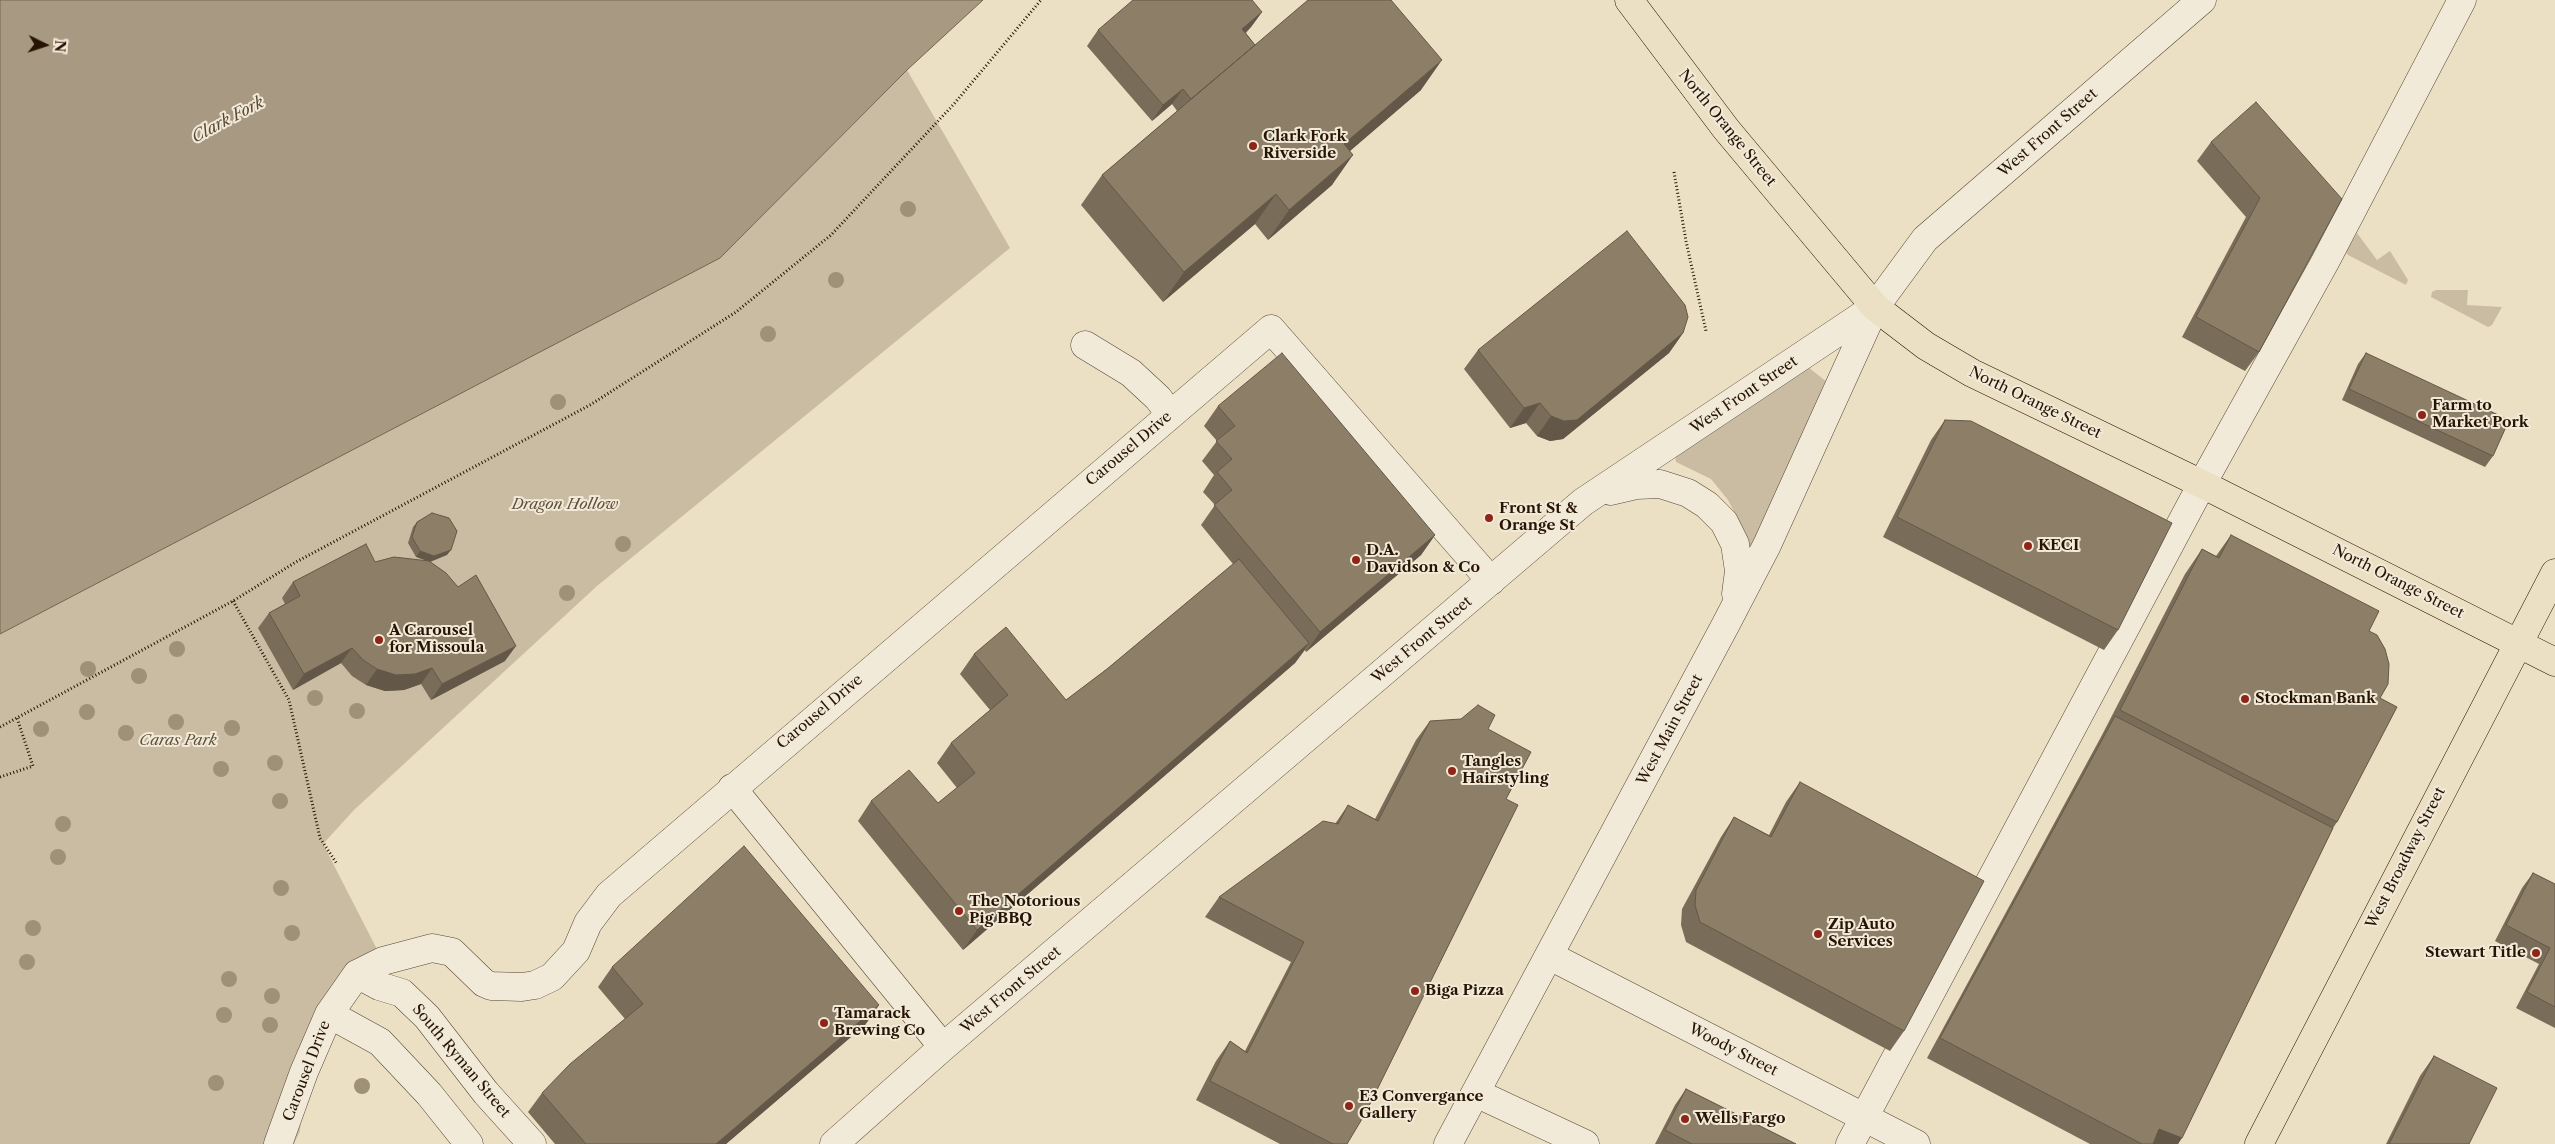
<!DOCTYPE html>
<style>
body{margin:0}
#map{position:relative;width:2555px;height:1144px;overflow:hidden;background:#ebdfc4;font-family:"Libre Caslon Text",serif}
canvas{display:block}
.north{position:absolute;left:20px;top:20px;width:50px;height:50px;-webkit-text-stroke:4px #f2ead9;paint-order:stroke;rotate:94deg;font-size:14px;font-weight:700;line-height:20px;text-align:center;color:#271402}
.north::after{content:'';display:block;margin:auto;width:18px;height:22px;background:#271402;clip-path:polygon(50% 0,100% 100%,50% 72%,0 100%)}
</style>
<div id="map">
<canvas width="2555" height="1144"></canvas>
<div class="north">N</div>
</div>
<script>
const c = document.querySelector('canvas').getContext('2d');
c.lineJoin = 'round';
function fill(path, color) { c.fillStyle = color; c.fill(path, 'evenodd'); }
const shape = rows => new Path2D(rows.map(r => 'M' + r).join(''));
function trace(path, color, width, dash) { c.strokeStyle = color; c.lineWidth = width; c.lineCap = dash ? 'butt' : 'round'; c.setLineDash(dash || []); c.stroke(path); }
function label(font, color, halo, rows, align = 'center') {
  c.font = font + ' "Libre Caslon Text",serif'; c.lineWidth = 4; c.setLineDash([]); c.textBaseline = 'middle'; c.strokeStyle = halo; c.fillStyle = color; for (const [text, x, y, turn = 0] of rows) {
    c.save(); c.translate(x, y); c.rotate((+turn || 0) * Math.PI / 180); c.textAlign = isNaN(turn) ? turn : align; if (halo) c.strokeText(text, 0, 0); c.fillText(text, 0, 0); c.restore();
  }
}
fill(shape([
 [907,70,1010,248,597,586,354,810,323,844,383,961,304,1072,300,1131,294,1144,0,1144,0,634,720,258],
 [2357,233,2377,260,2390,251,2408,280,2406,285,2348,255,2346,252],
 [2436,290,2468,290,2467,305,2502,307,2492,325,2488,327,2431,297,2432,292],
 [1808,367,1832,386,1747,560,1742,527,1728,500,1711,479,1676,462,1675,455]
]), '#cabca3');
const water = shape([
 [0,0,983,0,907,70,720,258,0,634,0,0]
]);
fill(water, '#a89a82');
trace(water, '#74644f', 1);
const minor = shape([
 [1085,345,1131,373,1158,398,1170,414],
 [1610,491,1636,485,1660,484,1688,493,1707,505,1724,522,1735,544,1739,571,1736,594],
 [732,788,943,1047],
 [1550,956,1916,1144],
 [357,974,379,986,402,993,427,1017,486,1093,532,1144],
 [329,1014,380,1042,429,1094,469,1144],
 [1476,1093,1585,1144],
 [278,1144,304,1072,329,1014,357,974,383,961,432,948,452,952,484,983,491,986,522,987,535,985,552,977,576,951,588,923,609,895,1271,329,1491,581],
 [834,1144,943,1047,1583,502,1875,307,1925,239,2202,0],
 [1448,1144,1726,624,1767,545,1875,307],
 [1850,1144,2202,484,2325,262,2462,0]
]);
const major = shape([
 [1629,0,1726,129,1875,307,1926,346,1972,373,2202,484,2555,662],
 [2259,1144,2555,573]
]);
trace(minor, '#584732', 29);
trace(major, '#271402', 29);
trace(shape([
 [1674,172,1686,241,1706,331],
 [233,601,289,700,320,838,337,864],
 [0,727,233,601,296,562,590,405,736,312,831,235,954,104,1041,0],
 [0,777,33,766,17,718]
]), '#271402', 3, [1, 2.5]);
trace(minor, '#f2ead9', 28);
trace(major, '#ebdfc4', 28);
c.fillStyle = '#9f9078';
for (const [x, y] of [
 [908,209],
 [836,280],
 [768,334],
 [558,402],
 [623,544],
 [567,593],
 [177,649],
 [88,669],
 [139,676],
 [315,698],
 [357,711],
 [87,712],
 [176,722],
 [232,728],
 [41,729],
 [126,733],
 [275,763],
 [221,769],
 [280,801],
 [63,824],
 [58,857],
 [281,888],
 [33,928],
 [292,933],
 [27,962],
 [229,979],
 [272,996],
 [224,1015],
 [270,1025],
 [216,1083],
 [362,1086]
]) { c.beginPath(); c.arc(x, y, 8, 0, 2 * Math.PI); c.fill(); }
fill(shape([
 [1262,12,1251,27,1246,33,1255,45,1421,90,1350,151,1332,185,1268,240,1255,224,1163,302,1081,205,1102,175,1177,111,1172,104,1152,121,1087,46,1098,30],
 [2211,142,2342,199,2259,352,2245,371,2182,337,2246,217,2197,161],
 [1683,333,1669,353,1563,439,1550,441,1537,436,1526,423,1510,428,1464,369,1478,350],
 [2366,353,2493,456,2485,467,2342,400,2358,364],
 [1218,406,1435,535,1421,555,1306,652,1305,650,1295,663,963,950,858,821,871,801,938,803,957,788,937,763,951,743,990,710,960,674,974,654,1066,700,1107,669,1233,564,1201,525,1215,505,1203,492,1214,475,1202,461,1217,441,1204,426],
 [1945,420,2118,630,2104,650,1883,537,1931,440],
 [417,522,447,555,416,557,408,543,413,527],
 [2231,535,2369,631,2380,698,2337,822,2333,828,2178,1144,2090,1144,1927,1058,2102,735,2185,574,2202,549,2216,556],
 [375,562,505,661,431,700,421,684,404,690,385,691,366,685,352,676,341,663,293,690,258,628,269,613,285,604,282,598,293,582],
 [1430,721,1488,729,1506,799,1347,1144,1280,1144,1196,1100,1216,1061,1230,1041,1245,1051,1291,962,1205,917,1219,897,1335,824,1348,805,1375,819,1416,740],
 [1800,782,1904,1031,1890,1051,1686,942,1681,925,1682,909,1721,837,1734,817,1769,835,1786,802],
 [2533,873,2555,884,2555,1028,2516,1008,2539,964,2495,941,2522,888],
 [612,967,879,1005,865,1025,726,1144,555,1144,528,1112,542,1093,625,1019,598,987],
 [2434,1056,2469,1144,2386,1144,2420,1076],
 [1686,1089,1796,1144,1655,1144,1675,1105]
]), '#796c59');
fill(shape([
 [1262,12,1251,27,1231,45,1242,29],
 [1442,60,1421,90,1323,174,1344,144],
 [1183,89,1172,104,1152,121,1163,105],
 [1353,155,1332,185,1268,240,1289,210],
 [1276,194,1255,224,1163,302,1184,272],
 [1683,333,1669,353,1563,439,1550,441,1537,436,1551,416],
 [1540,403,1526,423,1510,428,1524,408],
 [1435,535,1421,555,1306,652,1320,632],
 [451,550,447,555,430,562,416,557,420,551],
 [1309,643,1295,663,963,950,977,930],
 [516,646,505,661,431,700,442,684],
 [352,648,341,663,293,690,304,674],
 [432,668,421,684,404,690,385,691,366,685,377,669],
 [879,1005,865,1025,726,1144,716,1144],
 [2159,1129,2182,1138,2178,1144,2149,1144]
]), '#635848');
const building = shape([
 [1133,0,1252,0,1262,12,1242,29,1255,45,1191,99,1183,89,1163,105,1098,30,1133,0],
 [1308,0,1391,0,1442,60,1344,144,1353,155,1289,210,1276,194,1184,272,1102,175,1308,0],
 [2256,102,2342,199,2259,352,2196,317,2260,198,2211,142,2256,102],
 [1627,231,1685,305,1688,317,1683,333,1577,420,1564,421,1551,416,1540,403,1524,408,1478,350,1627,231],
 [1282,353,1435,535,1320,632,1214,505,1232,490,1217,472,1232,459,1216,441,1235,426,1218,406,1282,353],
 [2366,353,2509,420,2493,456,2349,389,2366,353],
 [1945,420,1971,421,2172,523,2118,630,1897,517,1945,420],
 [432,513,449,518,457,531,451,550,434,556,420,551,412,537,417,522,432,513],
 [2231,535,2379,611,2369,631,2377,635,2385,649,2389,664,2388,684,2380,698,2397,707,2337,822,2120,710,2202,549,2219,558,2231,535],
 [366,544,375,562,394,557,429,561,446,573,458,587,476,575,516,646,442,684,432,668,415,674,396,675,377,669,363,660,352,648,304,674,269,613,300,596,293,582,366,544],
 [1239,559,1309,643,977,930,871,801,909,770,938,803,975,773,951,743,1008,695,974,654,1006,627,1066,700,1107,669,1239,559],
 [1478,705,1495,715,1488,729,1531,752,1506,799,1518,805,1365,1114,1347,1144,1333,1144,1210,1081,1230,1041,1247,1053,1304,942,1219,897,1323,821,1338,824,1348,805,1378,821,1430,721,1461,719,1478,705],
 [2115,716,2333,828,2182,1138,2159,1129,2153,1144,2142,1144,1940,1038,2115,716],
 [1800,782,1984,881,1904,1031,1700,922,1695,905,1696,890,1734,817,1771,837,1800,782],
 [744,846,879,1005,716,1144,586,1144,542,1093,570,1064,643,1004,612,967,744,846],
 [2533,873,2555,884,2555,1007,2527,992,2550,948,2506,925,2533,873],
 [2434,1056,2497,1088,2469,1144,2389,1144,2434,1056],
 [1686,1089,1796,1144,1692,1144,1665,1130,1686,1089]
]);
fill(building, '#8d7e67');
trace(building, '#635848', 1);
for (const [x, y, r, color] of [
 [1253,146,5,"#8f2418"],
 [2422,415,5,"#8f2418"],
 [1489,518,5,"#8f2418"],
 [2028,546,5,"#8f2418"],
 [1356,560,5,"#8f2418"],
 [379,640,5,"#8f2418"],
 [2245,699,5,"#8f2418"],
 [1452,771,5,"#8f2418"],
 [959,911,5,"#8f2418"],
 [1818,934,5,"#8f2418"],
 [2536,953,5,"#8f2418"],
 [1415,991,5,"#8f2418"],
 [824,1023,5,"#8f2418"],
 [1349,1106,5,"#8f2418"],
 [1685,1119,5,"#8f2418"]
]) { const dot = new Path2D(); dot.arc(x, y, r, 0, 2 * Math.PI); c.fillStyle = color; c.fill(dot); trace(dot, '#f2ead9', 2); }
label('15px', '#271402', '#f2ead9', [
 ["North Orange Street",1727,128,51],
 ["West Front Street",2048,133,-41],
 ["West Front Street",1744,395,-34],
 ["North Orange Street",2035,403,26],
 ["Carousel Drive",1129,449,-40],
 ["North Orange Street",2398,582,27],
 ["West Front Street",1422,640,-40],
 ["Carousel Drive",820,712,-40],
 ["West Main Street",1670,730,-62],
 ["West Broadway Street",2406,858,-63],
 ["West Front Street",1011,990,-40],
 ["Woody Street",1733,1050,27],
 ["South Ryman Street",461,1061,50],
 ["Carousel Drive",307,1071,-69]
]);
label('bold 15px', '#271402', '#f2ead9', [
 ["Clark Fork",1263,137],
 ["Riverside",1263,154],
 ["Farm to",2432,406],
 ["Market Pork",2432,423],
 ["Front St &",1499,509],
 ["Orange St",1499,526],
 ["KECI",2038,546],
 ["D.A.",1366,551],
 ["Davidson & Co",1366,568],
 ["A Carousel",389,631],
 ["for Missoula",389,648],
 ["Stockman Bank",2255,699],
 ["Tangles",1462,762],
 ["Hairstyling",1462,779],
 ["The Notorious",969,902],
 ["Pig BBQ",969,919],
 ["Zip Auto",1828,925],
 ["Services",1828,942],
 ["Stewart Title",2526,953,"right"],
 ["Biga Pizza",1425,991],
 ["Tamarack",834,1014],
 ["Brewing Co",834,1031],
 ["E3 Convergance",1359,1097],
 ["Gallery",1359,1114],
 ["Wells Fargo",1695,1119]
], 'left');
label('italic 15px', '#604f3a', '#f2ead9', [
 ["Dragon Hollow",565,505],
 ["Caras Park",178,741]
]);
label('italic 16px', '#5b4a35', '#f2ead9', [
 ["Clark Fork",228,120,-28]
]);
</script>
